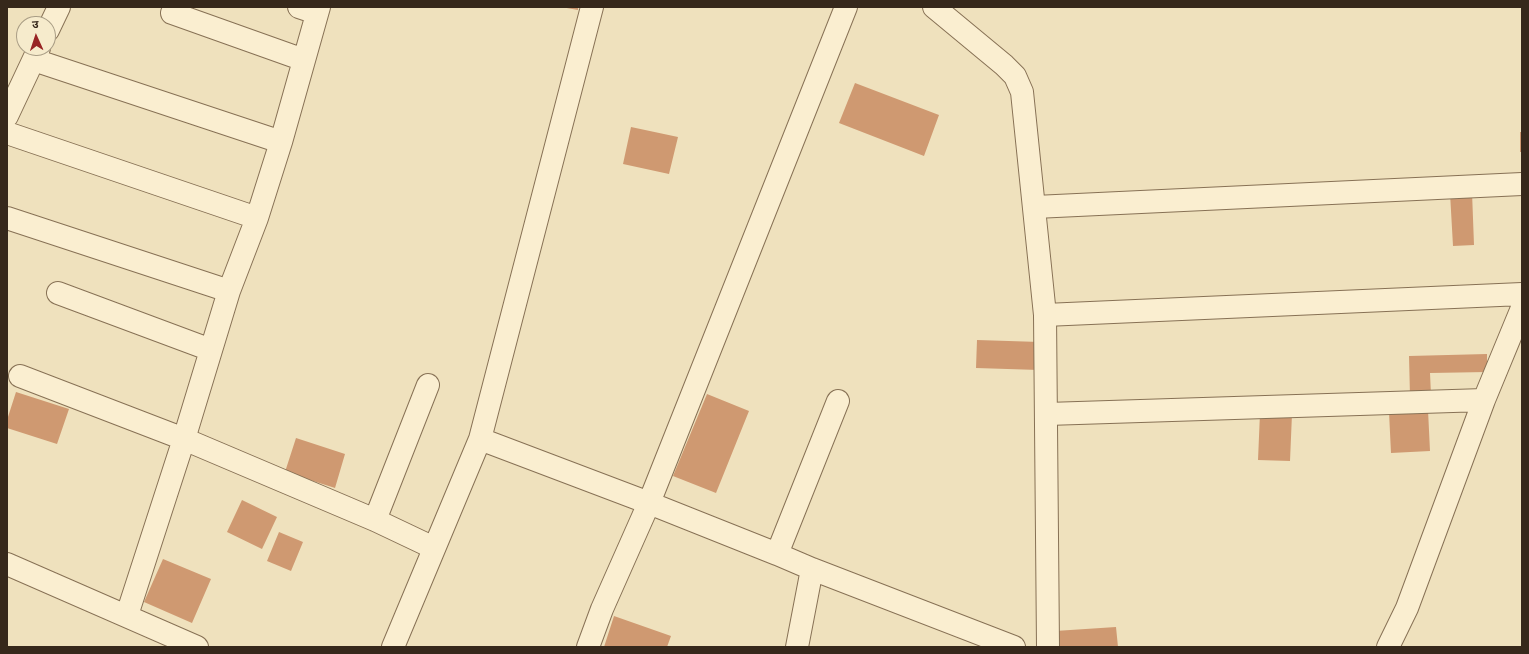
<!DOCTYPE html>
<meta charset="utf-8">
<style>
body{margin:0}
#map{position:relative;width:1529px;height:654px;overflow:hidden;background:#efe1bd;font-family:"Roboto Serif","Noto Sans Devanagari",serif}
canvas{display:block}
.frame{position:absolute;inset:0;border:8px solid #36281b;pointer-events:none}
.north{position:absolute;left:16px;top:16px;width:40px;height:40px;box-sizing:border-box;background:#f6ebcc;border:1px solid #a99d85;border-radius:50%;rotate:357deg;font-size:11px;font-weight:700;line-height:16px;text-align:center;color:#36281b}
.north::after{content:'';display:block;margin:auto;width:14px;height:18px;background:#982424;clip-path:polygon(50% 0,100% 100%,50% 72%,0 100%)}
</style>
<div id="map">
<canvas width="1529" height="654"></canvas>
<div class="frame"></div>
<div class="north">उ</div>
</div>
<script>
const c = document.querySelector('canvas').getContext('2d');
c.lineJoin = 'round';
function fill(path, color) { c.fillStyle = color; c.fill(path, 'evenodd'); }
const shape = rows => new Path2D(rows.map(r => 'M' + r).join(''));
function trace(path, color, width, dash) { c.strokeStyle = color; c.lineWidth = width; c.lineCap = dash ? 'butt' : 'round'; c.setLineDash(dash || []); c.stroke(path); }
fill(shape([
 [561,7,578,7,578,10],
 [855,83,939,115,924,156,839,123],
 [631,127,678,137,669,174,623,164],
 [1520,132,1522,132,1522,152,1520,152],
 [1472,192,1474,245,1453,246,1450,193],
 [977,340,1040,342,1039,370,976,368],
 [1487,354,1487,372,1430,373,1431,395,1410,396,1409,356],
 [16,392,69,409,57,444,7,428,7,420],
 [707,394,749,411,716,493,673,476],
 [1428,410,1430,451,1391,453,1389,412],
 [1260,413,1292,414,1290,461,1258,460],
 [296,438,345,454,335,488,285,472],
 [242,500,277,517,262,549,227,532],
 [279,532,303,542,291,571,267,561],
 [163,559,211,579,192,623,144,602],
 [614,616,671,636,667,647,604,647],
 [1116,627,1118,647,1056,647,1055,631]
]), '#cf9971');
const minor = shape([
 [299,7,317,13],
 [172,13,304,60],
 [48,30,59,7],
 [34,60,281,142],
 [7,116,39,48],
 [7,133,257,218],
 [1035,207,1522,184],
 [7,218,229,291],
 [58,293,211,350],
 [1045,315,1522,294],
 [20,376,184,439,375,520,434,548],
 [1047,414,1484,400],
 [480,439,649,503,777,554,812,569,1014,647],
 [375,520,428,385],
 [777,554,838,401],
 [7,564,197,647],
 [127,615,184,439,229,291,257,218,281,142,319,7],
 [393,647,480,439,592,7],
 [588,647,602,609,649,503,846,7],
 [797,647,812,569],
 [1388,647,1407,608,1484,400,1522,308]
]);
const tertiary = shape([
 [934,7,1004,65,1015,76,1022,92,1045,315,1048,647]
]);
trace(minor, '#877155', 24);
trace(tertiary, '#877155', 24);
trace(minor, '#faeed0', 22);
trace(tertiary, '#faeed0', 22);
</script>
